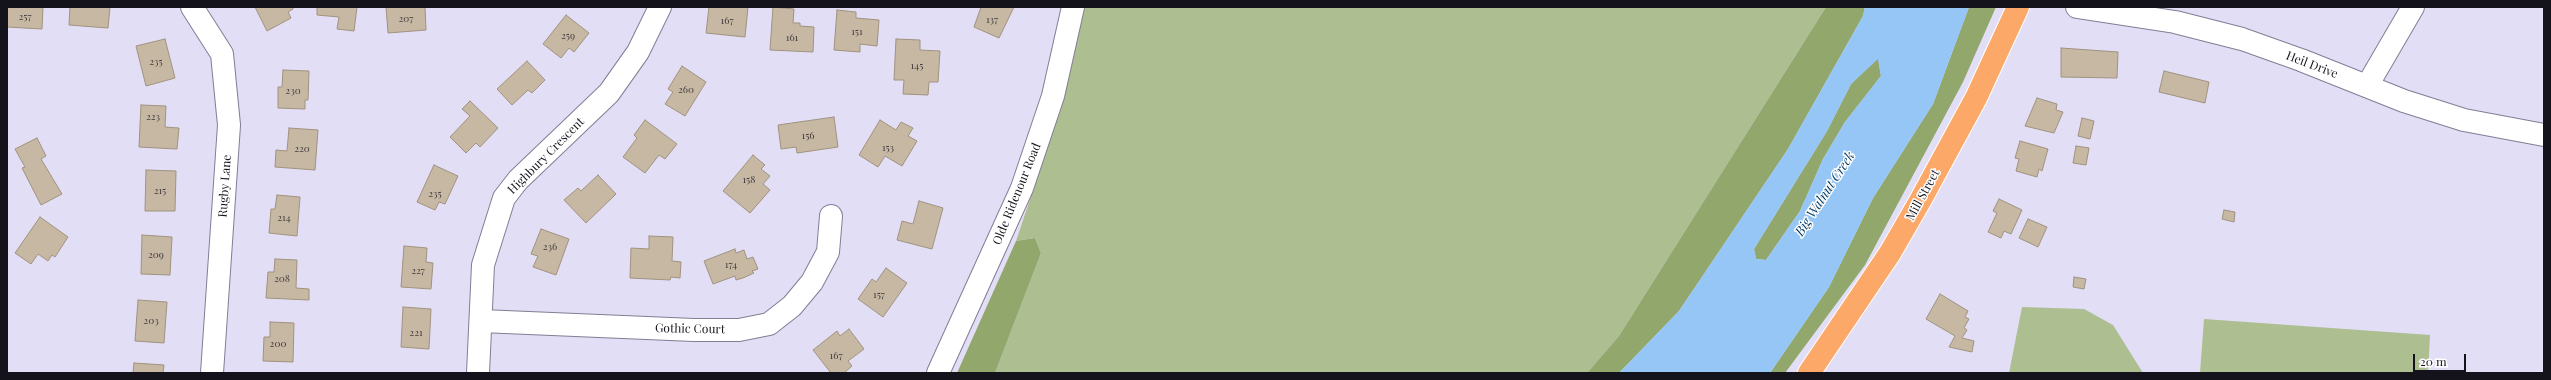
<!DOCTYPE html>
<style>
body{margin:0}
#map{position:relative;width:2551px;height:380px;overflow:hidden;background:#e1def6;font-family:"Playfair Display",serif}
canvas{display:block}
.frame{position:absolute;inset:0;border:8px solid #14131b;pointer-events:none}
.scale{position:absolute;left:2413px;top:354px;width:53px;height:18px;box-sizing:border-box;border:2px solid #14131b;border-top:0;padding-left:5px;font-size:12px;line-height:14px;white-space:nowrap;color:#14131b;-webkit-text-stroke:3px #fff;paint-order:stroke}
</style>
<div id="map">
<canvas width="2551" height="380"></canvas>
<div class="frame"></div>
<div class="scale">20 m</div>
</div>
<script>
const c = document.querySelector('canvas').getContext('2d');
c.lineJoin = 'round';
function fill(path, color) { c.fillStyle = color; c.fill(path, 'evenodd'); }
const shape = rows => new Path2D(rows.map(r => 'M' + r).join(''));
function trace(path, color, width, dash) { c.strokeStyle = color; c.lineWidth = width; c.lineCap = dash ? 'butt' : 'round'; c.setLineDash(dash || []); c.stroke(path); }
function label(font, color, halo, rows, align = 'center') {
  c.font = font + ' "Playfair Display",serif'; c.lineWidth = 3; c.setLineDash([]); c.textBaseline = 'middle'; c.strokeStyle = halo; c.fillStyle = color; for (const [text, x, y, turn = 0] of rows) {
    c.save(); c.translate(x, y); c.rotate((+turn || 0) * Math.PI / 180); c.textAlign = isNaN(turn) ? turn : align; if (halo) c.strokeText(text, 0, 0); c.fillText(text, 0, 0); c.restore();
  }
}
fill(shape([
 [1084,7,1826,7,1619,336,1587,373,995,373,1041,253,1035,238,1016,241,1054,128],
 [2022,307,2084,309,2113,325,2143,373,2009,373],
 [2204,319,2430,335,2428,373,2200,373]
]), '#adbe91');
fill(shape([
 [1826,7,1865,7,1863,16,1788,149,1679,311,1619,373,1587,373,1619,336],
 [1969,7,1996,7,1963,82,1865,265,1785,373,1770,373,1829,287,1873,198,1933,104],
 [1878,58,1881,76,1845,122,1823,159,1800,211,1766,260,1756,259,1754,249,1827,131,1851,84],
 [1035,238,1041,253,995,373,957,373,1016,241]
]), '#92a76b');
fill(shape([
 [1865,7,1969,7,1933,104,1873,198,1829,287,1770,373,1619,373,1679,311,1788,149,1863,16],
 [1878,59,1881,76,1845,122,1823,159,1800,211,1766,260,1756,259,1754,249,1827,131,1851,84]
]), '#95c6f6');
const building = shape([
 [7,7,43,7,42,29,7,27,7,7],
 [70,7,110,7,108,28,69,25,70,7],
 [255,7,293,7,293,9,288,12,291,18,267,31,255,7],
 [317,7,357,7,354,31,337,29,339,17,317,15,317,7],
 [386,7,425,7,426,30,388,33,386,7],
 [709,7,748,7,745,37,706,33,709,7],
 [773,7,794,9,793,23,800,23,800,26,814,27,813,52,770,50,773,7],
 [981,7,1014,7,999,38,974,27,981,7],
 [837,10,856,12,856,18,879,20,877,46,860,44,860,52,834,50,837,10],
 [566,15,589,33,574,52,569,48,561,58,543,44,566,15],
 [165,39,175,78,146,86,136,46,165,39],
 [896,39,920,40,920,50,940,51,938,82,929,82,928,95,903,94,904,80,894,80,896,39],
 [2061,48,2118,52,2117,78,2061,77,2061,48],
 [527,61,545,80,532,93,528,90,512,105,497,89,527,61],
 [682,66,706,82,685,116,665,104,673,92,668,89,682,66],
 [283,70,309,71,308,100,305,100,305,109,278,108,278,87,282,87,283,70],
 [2164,71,2209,82,2205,103,2159,92,2164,71],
 [2037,98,2057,104,2056,110,2063,112,2054,133,2025,126,2037,98],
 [470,101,498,128,480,147,476,143,466,153,450,137,470,116,462,109,470,101],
 [141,105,166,106,165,127,179,128,177,149,139,147,141,105],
 [834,117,838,147,797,153,796,147,781,149,778,125,834,117],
 [2082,118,2094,121,2090,139,2078,136,2082,118],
 [645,120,677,144,665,159,659,155,645,173,623,157,637,138,634,135,645,120],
 [880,120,896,130,901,122,913,128,908,136,917,141,902,166,885,156,878,167,859,155,880,120],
 [289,128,318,130,315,170,275,167,276,150,287,151,289,128],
 [37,138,46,156,41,159,62,194,41,205,22,168,25,167,15,149,37,138],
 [2020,141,2048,149,2042,171,2039,169,2037,177,2016,171,2019,159,2015,158,2020,141],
 [2076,146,2089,148,2086,165,2073,163,2076,146],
 [753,155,765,165,761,169,770,176,763,184,770,190,750,213,723,191,753,155],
 [434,165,458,176,445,204,439,202,435,210,417,202,434,165],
 [146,170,176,171,175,211,145,211,146,170],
 [598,175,616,194,586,223,564,200,578,188,581,191,598,175],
 [277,195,300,197,297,236,269,233,271,209,275,209,277,195],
 [1999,199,2022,210,2011,234,2004,231,2001,238,1988,232,1997,213,1993,211,1999,199],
 [919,201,943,208,932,249,897,240,902,221,913,224,919,201],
 [2224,210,2235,212,2234,222,2222,219,2224,210],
 [40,217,68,237,55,257,52,255,48,261,38,254,31,264,15,253,40,217],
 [2028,219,2047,227,2038,247,2019,238,2028,219],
 [541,229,569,239,556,275,533,267,538,256,531,254,541,229],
 [142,235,172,237,170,275,141,274,142,235],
 [649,236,673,237,672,261,681,262,680,278,671,277,670,280,630,278,631,248,649,249,649,236],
 [404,246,427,248,426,262,433,263,431,289,401,287,404,246],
 [735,249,736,253,744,250,747,259,753,257,758,269,752,271,754,273,743,278,736,280,735,276,713,284,704,261,735,249],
 [275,259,297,260,296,288,309,289,309,300,266,298,268,272,274,272,275,259],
 [886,268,907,283,883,317,858,299,872,279,876,282,886,268],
 [2074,277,2086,279,2084,289,2073,287,2074,277],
 [1940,294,1968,311,1965,317,1969,319,1964,328,1967,330,1962,338,1974,341,1972,352,1949,347,1955,336,1926,319,1940,294],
 [138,300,167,302,164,343,135,341,138,300],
 [403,307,431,309,429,349,401,347,403,307],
 [270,322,294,323,293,362,263,361,264,337,270,337,270,322],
 [849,329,864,349,848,361,852,366,844,373,831,373,813,350,837,331,840,336,849,329],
 [134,363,164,365,163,373,133,373,134,363]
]);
fill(building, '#c7b8a3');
trace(building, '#a0927e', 1);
const minor = shape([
 [192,7,222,54,229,125,212,373],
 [2077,7,2175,22,2242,39,2301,60,2404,101,2464,120,2544,135],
 [2367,86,2413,7],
 [481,321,694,330,739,330,769,324,792,306,812,282,828,252,831,216],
 [478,373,483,265,504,198,518,180,609,93,638,52,660,7],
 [938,373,1022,188,1053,96,1073,7]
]);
const highway = shape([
 [1809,373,1890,253,1920,201,1976,98,2018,7]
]);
trace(minor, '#817e94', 24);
trace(highway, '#fff', 24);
trace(minor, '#fff', 22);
trace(highway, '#fca868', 22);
label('10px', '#413c3d', null, [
 ["257",25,17],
 ["207",406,19],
 ["137",992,20],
 ["167",727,21],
 ["151",857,32],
 ["259",568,36],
 ["161",792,38],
 ["235",156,62],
 ["145",917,66],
 ["260",686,90],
 ["230",293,91],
 ["223",153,117],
 ["156",808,136],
 ["153",888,148],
 ["220",302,149],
 ["158",749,180],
 ["215",160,191],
 ["235",435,194],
 ["214",284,218],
 ["236",550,247],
 ["209",156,255],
 ["174",731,265],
 ["227",418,271],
 ["208",282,279],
 ["157",879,295],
 ["203",151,321],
 ["221",416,333],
 ["200",278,344],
 ["167",836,356]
]);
label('12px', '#14131b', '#fff', [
 ["Heil Drive",2312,65,21],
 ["Highbury Crescent",546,156,-45],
 ["Rugby Lane",225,186,-86],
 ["Olde Ridenour Road",1017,194,-68],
 ["Mill Street",1923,195,-61],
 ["Gothic Court",690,329,1]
]);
label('italic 13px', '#063f6a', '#fff', [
 ["Big Walnut Creek",1825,194,-57]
]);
</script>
